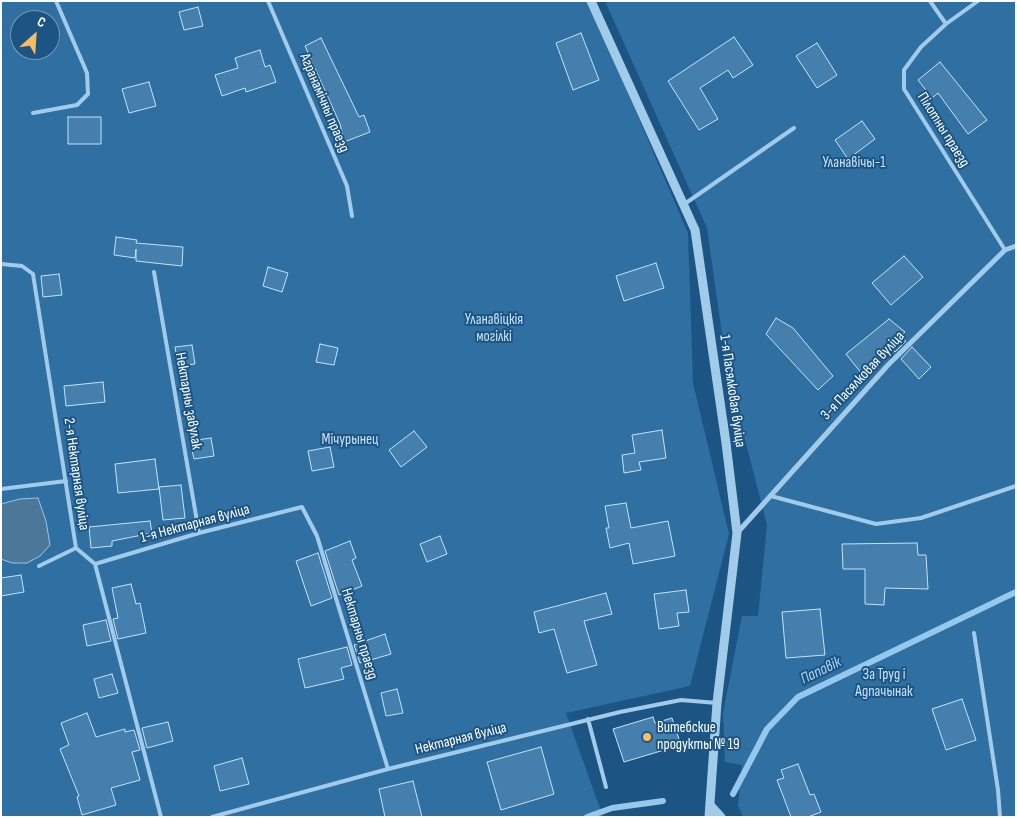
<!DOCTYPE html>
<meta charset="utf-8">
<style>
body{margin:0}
#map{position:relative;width:1017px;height:818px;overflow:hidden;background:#1c5584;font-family:"Sofia Sans Condensed",sans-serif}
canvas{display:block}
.frame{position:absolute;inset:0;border:2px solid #fff;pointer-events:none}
.north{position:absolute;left:10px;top:10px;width:50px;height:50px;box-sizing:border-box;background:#1c5584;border:1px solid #7799b5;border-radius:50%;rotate:26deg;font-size:14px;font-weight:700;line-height:20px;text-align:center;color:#fff}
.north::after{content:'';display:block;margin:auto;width:18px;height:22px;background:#fbbc5f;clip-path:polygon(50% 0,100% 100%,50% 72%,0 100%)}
</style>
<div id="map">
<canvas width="1017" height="818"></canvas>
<div class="frame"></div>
<div class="north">С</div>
</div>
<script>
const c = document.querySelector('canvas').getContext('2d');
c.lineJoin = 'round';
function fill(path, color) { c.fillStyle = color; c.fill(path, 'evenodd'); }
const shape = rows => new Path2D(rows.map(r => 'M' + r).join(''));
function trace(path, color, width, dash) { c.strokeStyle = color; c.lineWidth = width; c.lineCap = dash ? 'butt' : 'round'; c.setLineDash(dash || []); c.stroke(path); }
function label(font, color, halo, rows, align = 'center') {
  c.font = font + ' "Sofia Sans Condensed",sans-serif'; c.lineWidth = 4; c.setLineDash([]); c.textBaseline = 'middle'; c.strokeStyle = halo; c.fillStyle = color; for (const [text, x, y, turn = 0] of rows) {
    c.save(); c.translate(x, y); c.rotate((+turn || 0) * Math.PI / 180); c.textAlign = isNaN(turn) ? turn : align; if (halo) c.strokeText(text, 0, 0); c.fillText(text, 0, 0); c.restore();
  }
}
fill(shape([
 [1,1,588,1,688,233,693,383,729,534,690,686,566,713,603,817,1,817],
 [20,20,50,20,50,50,20,50],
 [605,1,1016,1,1016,817,743,817,738,805,742,765,725,762,723,713,742,616,758,616,767,525,727,370,707,228]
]), '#2f6fa2');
const water = shape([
 [38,498,46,521,50,545,40,556,27,563,12,563,1,559,1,504,20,499,38,498]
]);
fill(water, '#4d7799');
trace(water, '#95c8ec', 1);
trace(shape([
 [733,794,767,729,798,697,1016,592],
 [587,817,612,808,663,801]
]), '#95c8ec', 6);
const building = shape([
 [198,7,203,26,184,30,179,12,198,7],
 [581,33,599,80,573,90,556,43,581,33],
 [734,37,753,65,733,78,728,70,700,88,718,119,699,130,668,81,734,37],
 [321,38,359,117,364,115,370,132,344,142,340,124,305,46,321,38],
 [817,43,837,75,817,88,796,56,817,43],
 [260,50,265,67,270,65,276,82,246,92,245,88,222,96,215,75,238,68,235,58,260,50],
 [940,62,987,120,968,134,938,93,932,98,918,80,940,62],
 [149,82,156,106,129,113,122,89,149,82],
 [68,117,101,117,101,144,68,144,68,117],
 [862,121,875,139,848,159,835,140,862,121],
 [116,237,137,240,136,243,183,247,182,266,136,261,136,249,135,258,114,255,116,237],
 [904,256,923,277,891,305,872,283,904,256],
 [656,263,664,288,624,301,616,276,656,263],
 [268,267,288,273,282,292,263,286,268,267],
 [59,274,62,295,43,297,41,276,59,274],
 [776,318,793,328,833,376,818,390,766,334,776,318],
 [889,319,905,332,901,336,906,341,895,352,892,349,862,374,846,354,889,319],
 [320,344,338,348,334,365,316,362,320,344],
 [192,345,195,364,178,366,175,347,192,345],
 [912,347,931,367,919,379,901,359,912,347],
 [103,382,105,402,66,406,64,386,103,382],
 [662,430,666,458,639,462,641,470,624,473,622,455,635,453,632,435,662,430],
 [414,431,427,447,401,467,389,450,414,431],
 [211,438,214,456,194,459,190,441,211,438],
 [330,447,334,467,312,471,308,451,330,447],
 [155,459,159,489,118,493,115,464,155,459],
 [181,485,185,518,163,520,159,487,181,485],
 [626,503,631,528,668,521,675,556,633,564,629,543,610,548,606,528,609,528,605,506,626,503],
 [150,521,152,533,112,541,112,546,91,548,89,527,150,521],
 [440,536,447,554,427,562,420,544,440,536],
 [350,541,356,558,352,560,362,586,339,595,325,551,350,541],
 [917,543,918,555,926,555,928,589,885,588,884,605,865,604,865,569,843,569,842,544,917,543],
 [318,553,332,598,311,606,296,561,318,553],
 [21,575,24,592,1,596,1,578,21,575],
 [131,584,136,604,140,603,146,633,118,639,113,619,118,618,112,588,131,584],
 [686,590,689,612,677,613,679,626,659,629,654,594,686,590],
 [606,593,612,614,584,621,597,665,567,673,554,629,539,633,534,612,606,593],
 [820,609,825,655,786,658,782,612,820,609],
 [106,620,111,641,87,646,83,625,106,620],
 [385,634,391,654,360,663,354,645,385,634],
 [347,647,352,665,341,668,344,679,305,688,298,659,347,647],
 [112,674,118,693,99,698,94,679,112,674],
 [397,689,403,713,386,716,381,693,397,689],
 [962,699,976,740,946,750,932,709,962,699],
 [87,713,96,737,125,729,125,732,134,730,140,750,132,752,140,780,111,788,116,805,82,815,77,797,79,796,60,749,69,745,61,723,87,713],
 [653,717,655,723,672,718,681,745,624,762,613,729,653,717],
 [168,722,173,741,147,748,142,728,168,722],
 [541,747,554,794,501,810,487,762,541,747],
 [242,758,249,784,220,791,214,766,242,758],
 [798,764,810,795,814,794,821,812,808,817,791,817,777,780,784,778,781,770,798,764],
 [413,781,422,817,385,817,379,789,413,781]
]);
fill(building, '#447fad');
trace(building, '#c7e3f8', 1);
trace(shape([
 [268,1,347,186,352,216],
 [930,1,946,24,921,47,904,70,904,89,1005,250],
 [946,24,978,1],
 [33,113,77,105,88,94,87,73,56,1],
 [683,205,794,128],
 [1,264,22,266,33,274,76,548,95,564,161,817],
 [154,272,199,533],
 [1,489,66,481],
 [771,496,876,524,921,518,1016,486],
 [95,564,199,533,302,507,317,536,388,769],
 [39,566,76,548],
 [974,633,998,790,1000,817],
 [588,719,606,787],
 [212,817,388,769,620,712,681,700,717,703]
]), '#a2cbea', 4);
trace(shape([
 [738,532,888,365,1005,250,1016,246]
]), '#a2cbea', 5);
trace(shape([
 [591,1,695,230,726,443,737,533,717,703,709,817],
 [710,805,721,817]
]), '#a2cbea', 9);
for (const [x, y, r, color] of [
 [647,737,5,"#fbbc5f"]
]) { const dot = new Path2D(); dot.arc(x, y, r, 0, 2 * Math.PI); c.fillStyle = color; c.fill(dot); trace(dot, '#1c5584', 2); }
label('15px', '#fff', '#1c5584', [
 ["Агранамічны праезд",324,103,67],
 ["Пілотны праезд",943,130,58],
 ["3-я Пасялковая вуліца",863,376,-47],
 ["1-я Пасялковая вуліца",732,391,82],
 ["Нектарны завулак",188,401,80],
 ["2-я Нектарная вуліца",76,474,82],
 ["1-я Нектарная вуліца",195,524,-15],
 ["Нектарны праезд",359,634,73],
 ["Нектарная вуліца",461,739,-14]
]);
label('15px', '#c7e3f8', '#1c5584', [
 ["Уланавічы-1",854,163],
 ["Уланавіцкія",494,320],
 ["могілкі",494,337],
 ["Мічурынец",350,440],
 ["За Труд і",884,675],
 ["Адпачынак",884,692]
]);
label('15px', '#fff', '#1c5584', [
 ["Витебские",657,728],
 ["продукты № 19",657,745]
], 'left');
label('italic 16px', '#add5f2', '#1c5584', [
 ["Папавік",821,671,-26]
]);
</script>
